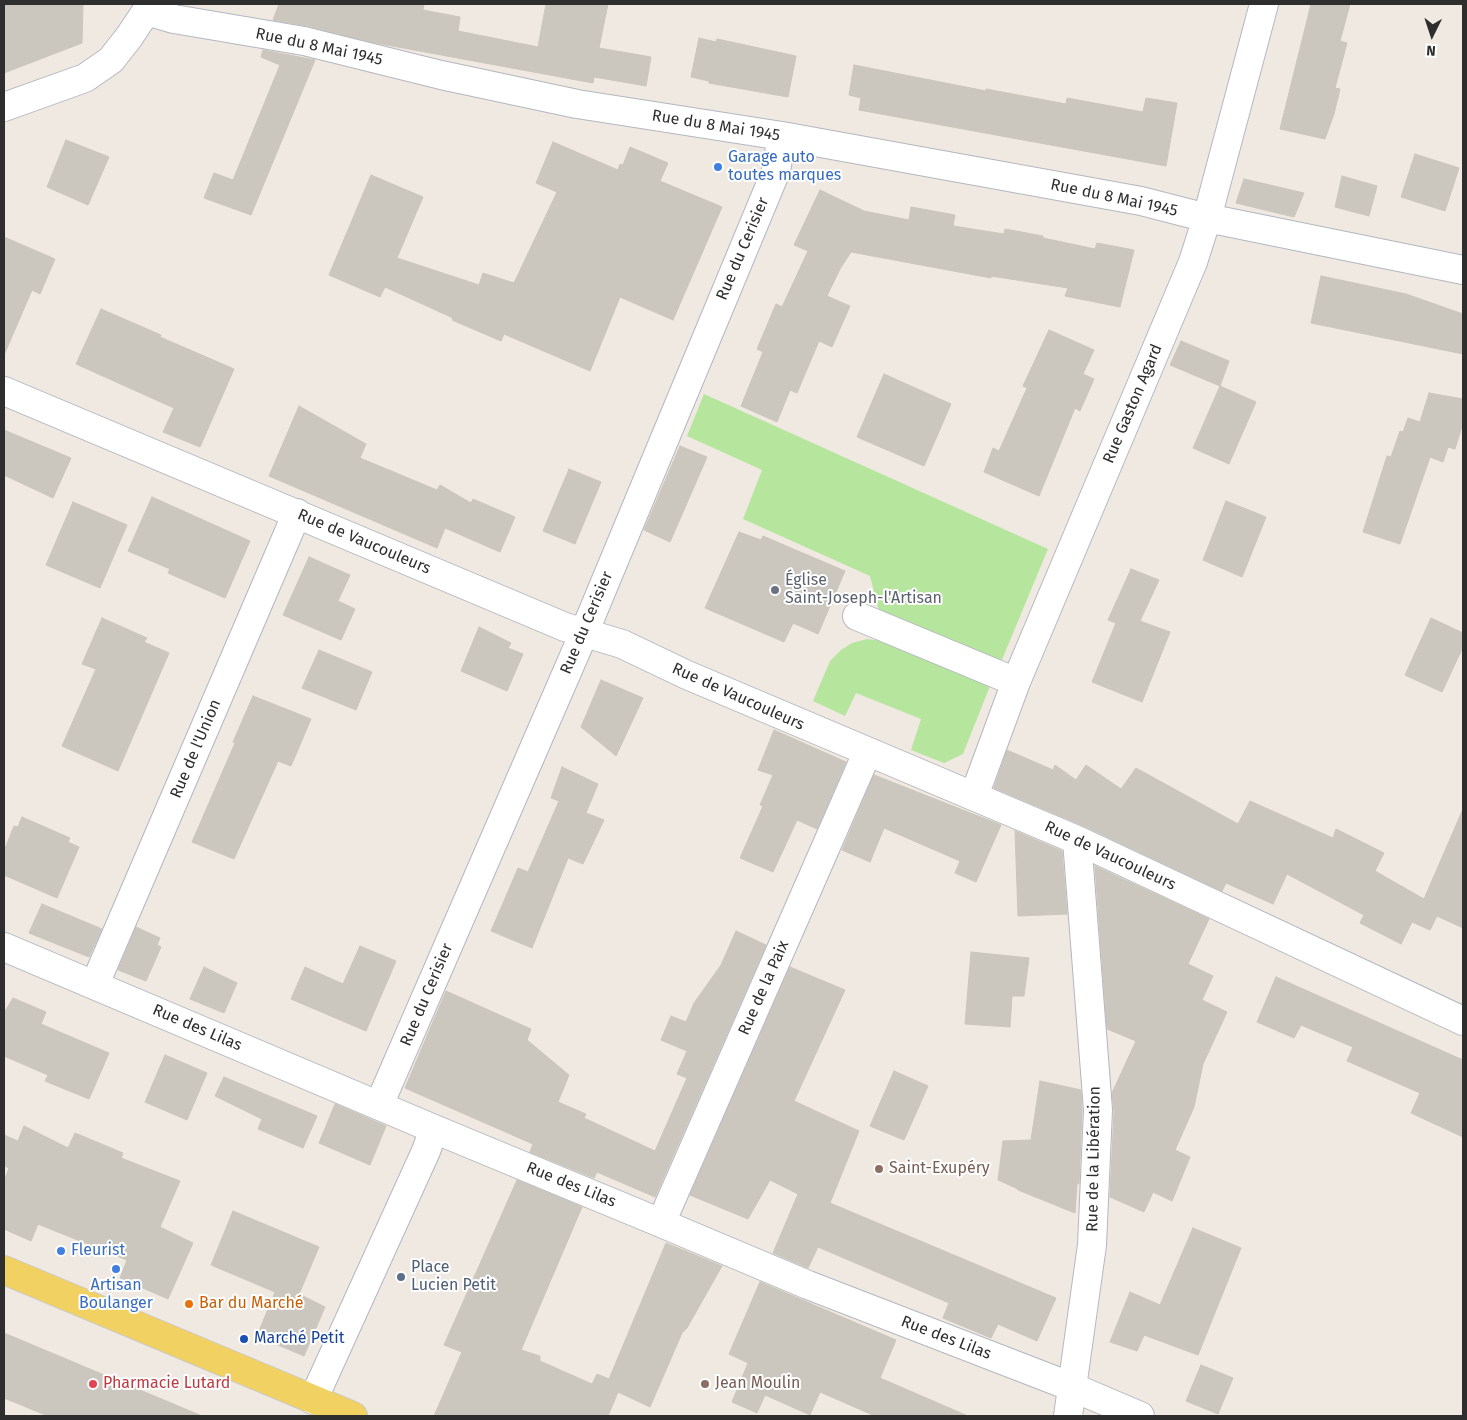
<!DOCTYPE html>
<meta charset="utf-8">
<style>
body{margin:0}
#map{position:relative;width:1467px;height:1420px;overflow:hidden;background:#efe9e1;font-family:"Fira Sans",sans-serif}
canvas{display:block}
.frame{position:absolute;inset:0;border:5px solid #2e2e2e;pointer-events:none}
.north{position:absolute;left:1407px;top:10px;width:50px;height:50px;-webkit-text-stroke:4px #fff;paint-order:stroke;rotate:184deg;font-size:14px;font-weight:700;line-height:20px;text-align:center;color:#2e2e2e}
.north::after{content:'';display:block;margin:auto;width:18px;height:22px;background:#2e2e2e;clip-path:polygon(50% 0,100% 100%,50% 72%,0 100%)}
</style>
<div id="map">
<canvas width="1467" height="1420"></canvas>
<div class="frame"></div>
<div class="north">N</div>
</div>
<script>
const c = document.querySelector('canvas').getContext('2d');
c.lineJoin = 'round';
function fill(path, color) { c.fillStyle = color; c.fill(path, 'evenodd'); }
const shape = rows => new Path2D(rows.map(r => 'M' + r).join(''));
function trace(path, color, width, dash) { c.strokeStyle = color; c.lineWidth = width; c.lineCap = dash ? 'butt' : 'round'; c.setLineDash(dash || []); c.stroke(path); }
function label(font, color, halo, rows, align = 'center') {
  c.font = font + ' "Fira Sans",sans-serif'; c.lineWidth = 4; c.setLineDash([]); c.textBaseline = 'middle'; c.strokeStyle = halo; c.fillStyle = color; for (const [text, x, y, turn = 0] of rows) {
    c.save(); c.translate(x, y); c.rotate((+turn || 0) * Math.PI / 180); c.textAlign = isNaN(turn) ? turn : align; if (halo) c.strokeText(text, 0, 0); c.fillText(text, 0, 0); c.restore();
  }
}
fill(shape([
 [704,394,1048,549,1001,662,879,611,870,576,743,519,762,470,687,436],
 [867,639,882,641,990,686,963,754,944,763,911,750,921,719,856,693,845,716,813,701,830,661,841,650,852,643]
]), '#b6e59e');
const building = shape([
 [4,4,83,4,82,43,4,73,4,4],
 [279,4,424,4,423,10,460,17,458,31,538,47,546,4,608,4,599,48,651,57,646,86,594,77,593,83,371,42,308,26,273,20,279,4],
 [1311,4,1350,4,1340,41,1347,43,1335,88,1340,89,1334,114,1325,139,1280,129,1311,4],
 [699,38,716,42,717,39,796,56,788,97,709,83,709,81,691,77,699,38],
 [263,50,315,60,251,215,204,198,214,173,233,180,280,65,261,57,263,50],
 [854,65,986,91,986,89,1066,104,1067,98,1143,112,1146,98,1177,103,1166,166,859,110,861,98,849,95,854,65],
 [66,140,109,157,88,205,47,187,66,140],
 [553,142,618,170,620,164,623,165,630,147,668,163,660,181,722,207,673,320,620,297,590,371,504,334,501,341,452,320,453,318,385,287,380,297,329,275,371,175,423,197,397,258,479,285,483,273,514,283,557,192,536,183,553,142],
 [1415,154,1459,168,1445,211,1401,197,1415,154],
 [1342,176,1377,186,1369,216,1335,207,1342,176],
 [1244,179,1304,193,1294,217,1236,203,1244,179],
 [820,190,864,211,909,220,911,207,955,215,953,226,1004,234,1005,229,1043,236,1043,238,1095,249,1097,243,1134,250,1120,307,1065,296,1068,288,991,276,991,278,851,252,840,269,827,296,850,306,832,347,819,341,797,393,790,390,777,422,741,406,763,352,757,349,776,304,782,307,808,251,794,245,820,190],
 [4,237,55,259,40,294,32,290,4,355,4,237],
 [1321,276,1406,294,1463,314,1463,354,1311,323,1321,276],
 [101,309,161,335,160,337,234,369,200,447,163,432,174,408,76,364,101,309],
 [1049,330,1094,350,1083,374,1094,379,1080,411,1075,408,1039,496,984,472,993,448,999,451,1027,388,1023,386,1049,330],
 [1181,341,1229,361,1220,386,1170,365,1181,341],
 [884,374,951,404,924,466,857,437,884,374],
 [1220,386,1256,402,1229,464,1193,448,1220,386],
 [1429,393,1463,399,1463,423,1455,449,1448,447,1443,462,1430,457,1400,544,1363,532,1387,456,1391,457,1400,431,1403,432,1408,418,1420,422,1429,393],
 [299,406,366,444,360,458,437,490,440,485,471,503,473,499,515,517,500,552,445,528,437,548,269,476,299,406],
 [4,430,71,458,53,498,4,475,4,430],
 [680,446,707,457,670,542,644,530,680,446],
 [569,469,601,482,575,544,543,531,569,469],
 [152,497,250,541,225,598,168,573,170,569,128,551,152,497],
 [1226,501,1266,517,1242,577,1203,560,1226,501],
 [73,502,127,525,100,588,46,565,73,502],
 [739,532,761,540,763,536,845,571,818,634,793,623,784,642,705,608,739,532],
 [309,557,350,575,338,601,355,609,341,640,283,615,309,557],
 [1131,569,1159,580,1140,621,1170,632,1142,702,1092,682,1116,623,1108,620,1131,569],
 [102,618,147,638,144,642,169,653,118,771,62,746,96,669,82,664,102,618],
 [1431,618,1463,633,1463,647,1442,692,1405,675,1431,618],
 [479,627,511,643,508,648,523,654,507,691,461,671,479,627],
 [319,650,372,672,356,710,302,688,319,650],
 [601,680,643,698,616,756,581,727,601,680],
 [253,696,311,719,291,766,278,761,234,859,192,842,235,743,233,742,253,696],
 [774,730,846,762,817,829,797,820,773,872,740,858,763,806,760,805,773,775,758,770,774,730],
 [1007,750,1053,770,1055,765,1076,780,1086,765,1121,789,1136,768,1238,824,1250,801,1333,838,1336,829,1384,853,1375,871,1424,899,1463,809,1463,928,1437,916,1430,930,1412,922,1401,944,1360,923,1364,915,1287,874,1273,904,1226,883,1222,891,1084,826,994,788,1007,750],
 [562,767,598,784,586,813,604,820,583,864,568,858,532,948,491,931,518,868,528,872,559,801,551,798,562,767],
 [874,775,1001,825,976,882,955,873,960,861,884,828,870,862,842,850,874,775],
 [22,817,70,838,68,842,79,847,57,898,4,875,4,851,14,826,18,827,22,817],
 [1015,831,1062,851,1067,914,1018,916,1015,831],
 [1095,866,1209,919,1188,964,1213,976,1202,1000,1227,1012,1203,1064,1194,1107,1175,1150,1190,1157,1172,1201,1153,1192,1144,1212,1110,1197,1114,1111,1112,1093,1136,1041,1107,1029,1095,866],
 [42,904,102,929,89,957,29,933,42,904],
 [136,927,160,938,157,945,161,947,146,981,118,970,136,927],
 [736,931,766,945,655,1197,597,1172,594,1178,530,1152,533,1144,405,1088,446,991,531,1029,527,1040,569,1075,558,1102,586,1114,584,1118,655,1151,687,1078,677,1074,687,1051,661,1040,671,1016,686,1022,694,1003,721,965,736,931],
 [360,946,396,961,366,1031,291,999,305,967,343,984,360,946],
 [971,952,1029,958,1024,996,1012,996,1010,1027,965,1024,971,952],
 [204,967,237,983,224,1013,190,999,204,967],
 [790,967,845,990,794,1101,859,1131,830,1203,1056,1298,1037,1341,998,1324,991,1338,943,1318,949,1303,818,1247,808,1268,773,1253,798,1194,770,1180,748,1219,690,1195,790,967],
 [1276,977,1463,1060,1463,1137,1411,1113,1420,1093,1347,1061,1353,1047,1301,1025,1294,1038,1257,1022,1276,977],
 [13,998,46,1012,41,1024,109,1053,89,1099,45,1081,48,1075,4,1056,4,1013,13,998],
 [165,1055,207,1073,187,1120,145,1102,165,1055],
 [894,1071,928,1086,904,1140,870,1126,894,1071],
 [224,1077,317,1116,303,1148,258,1129,262,1119,215,1096,224,1077],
 [1040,1081,1081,1090,1082,1110,1079,1184,1077,1183,1075,1213,1018,1190,1018,1189,998,1180,1003,1141,1031,1140,1040,1081],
 [335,1104,386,1126,370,1165,319,1143,335,1104],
 [24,1126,68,1148,75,1133,123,1153,121,1158,180,1181,160,1227,193,1243,168,1299,120,1278,127,1260,38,1224,31,1241,4,1229,4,1181,9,1168,4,1166,4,1135,18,1141,24,1126],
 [517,1180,582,1207,521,1350,540,1356,540,1361,592,1384,597,1374,609,1379,666,1243,722,1266,687,1328,682,1333,650,1407,618,1392,608,1416,434,1416,462,1352,444,1345,517,1180],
 [233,1211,319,1247,299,1294,325,1307,304,1356,257,1336,275,1292,211,1265,233,1211],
 [1193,1228,1241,1248,1198,1355,1144,1335,1137,1351,1110,1342,1130,1292,1160,1305,1193,1228],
 [760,1282,896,1340,880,1378,968,1416,875,1416,820,1392,810,1415,765,1395,757,1413,732,1402,748,1363,729,1354,760,1282],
 [4,1333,202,1416,48,1416,4,1398,4,1333],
 [1201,1365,1233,1378,1218,1414,1186,1401,1201,1365]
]);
fill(building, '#cbc7bf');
trace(building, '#cbc5ba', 1);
const minor = shape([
 [147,11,174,19,304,41,441,75,577,104,782,136,1141,201,1207,218,1463,270],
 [4,107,85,78,111,60,129,37,151,4],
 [4,391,565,627,622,644,687,675,1077,840,1463,1021],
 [857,616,1016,682],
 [974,796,1016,682,1193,262,1207,218,1264,4],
 [4,947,434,1129,661,1223,808,1285,1072,1387,1140,1416],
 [95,984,297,513],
 [379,1105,584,633,776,171,782,136],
 [661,1223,867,753],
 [313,1400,426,1151,434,1129],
 [1068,1416,1092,1245,1098,1110,1077,840]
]);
const major = shape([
 [4,1270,353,1416]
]);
trace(minor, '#b4b7c1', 30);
trace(major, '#c9c9c9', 30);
trace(minor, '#fff', 28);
trace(major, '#f2d163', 28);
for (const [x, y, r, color] of [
 [718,167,5,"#3f7fe0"],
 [775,590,5,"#6b7280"],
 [879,1169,5,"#8d6e63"],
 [61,1251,5,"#3f7fe0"],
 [116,1269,5,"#3f7fe0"],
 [401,1277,5,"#5c6f8a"],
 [189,1304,5,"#e8710a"],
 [244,1339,5,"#1a4fb4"],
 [93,1384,5,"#e0444e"],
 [705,1384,5,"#8d6e63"]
]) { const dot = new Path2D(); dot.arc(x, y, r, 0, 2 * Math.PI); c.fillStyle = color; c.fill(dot); trace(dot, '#fff', 2); }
label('16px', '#2e2e2e', '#fff', [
 ["Rue du 8 Mai 1945",319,47,12],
 ["Rue du 8 Mai 1945",716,126,9],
 ["Rue du 8 Mai 1945",1114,198,12],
 ["Rue du Cerisier",743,249,-67],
 ["Rue Gaston Agard",1133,404,-67],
 ["Rue de Vaucouleurs",364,542,23],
 ["Rue du Cerisier",587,623,-67],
 ["Rue de Vaucouleurs",738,697,24],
 ["Rue de l'Union",196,749,-67],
 ["Rue de Vaucouleurs",1110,856,25],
 ["Rue de la Paix",764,988,-66],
 ["Rue du Cerisier",427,995,-67],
 ["Rue des Lilas",197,1028,23],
 ["Rue de la Libération",1094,1159,-89],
 ["Rue des Lilas",571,1185,22],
 ["Rue des Lilas",946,1338,21]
]);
label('16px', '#366cbe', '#fff', [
 ["Garage auto",728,158],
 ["toutes marques",728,176],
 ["Fleurist",71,1251],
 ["Artisan",116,1286,"center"],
 ["Boulanger",116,1304,"center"]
], 'left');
label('16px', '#5b616d', '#fff', [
 ["Église",785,581],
 ["Saint-Joseph-l'Artisan",785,599]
], 'left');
label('16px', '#785e54', '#fff', [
 ["Saint-Exupéry",889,1169],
 ["Jean Moulin",715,1384]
], 'left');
label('16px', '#4e5e75', '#fff', [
 ["Place",411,1268],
 ["Lucien Petit",411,1286]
], 'left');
label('16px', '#c56008', '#fff', [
 ["Bar du Marché",199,1304]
], 'left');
label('16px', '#164399', '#fff', [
 ["Marché Petit",254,1339]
], 'left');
label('16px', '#be3a42', '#fff', [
 ["Pharmacie Lutard",103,1384]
], 'left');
</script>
